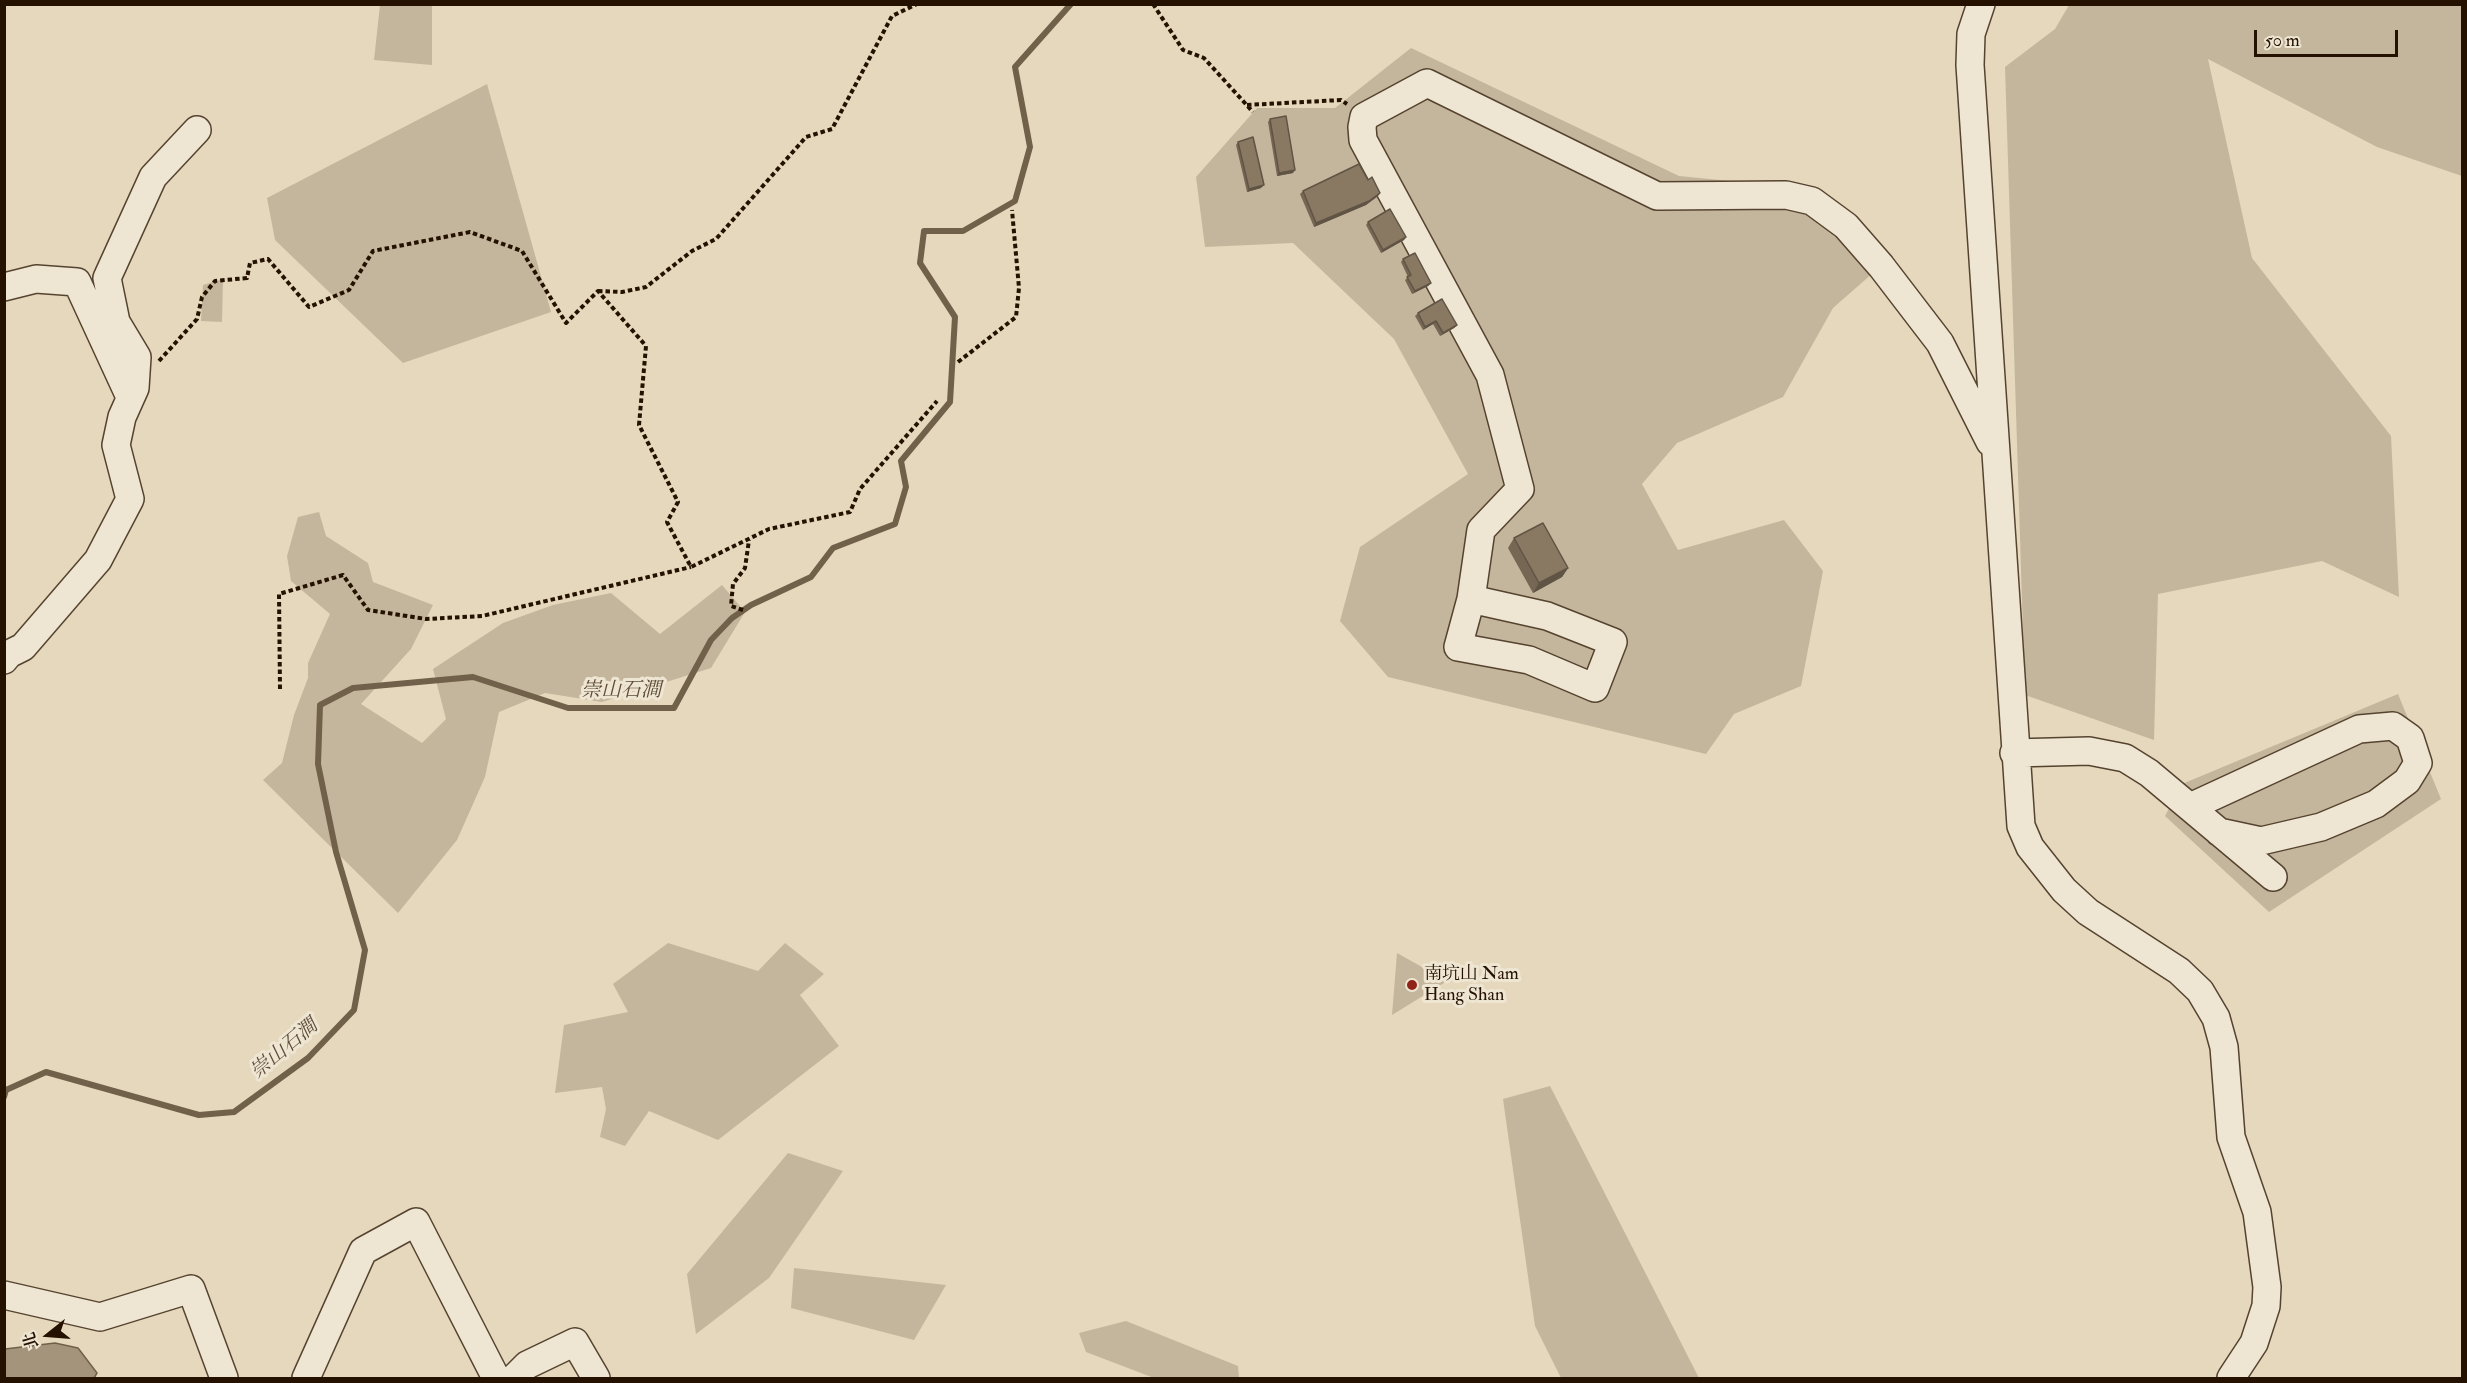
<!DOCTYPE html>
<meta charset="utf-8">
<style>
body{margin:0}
#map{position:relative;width:2467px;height:1383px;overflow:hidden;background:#e5d8bc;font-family:"IM FELL Double Pica","Noto Serif TC",serif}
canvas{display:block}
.frame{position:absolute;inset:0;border:6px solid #251100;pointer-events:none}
.north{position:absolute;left:18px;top:1305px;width:60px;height:60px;-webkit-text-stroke:4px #eee6d3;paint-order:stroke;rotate:253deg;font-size:16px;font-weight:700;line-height:24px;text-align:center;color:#251100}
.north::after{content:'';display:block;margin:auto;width:21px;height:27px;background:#251100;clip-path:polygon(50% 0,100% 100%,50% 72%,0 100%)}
.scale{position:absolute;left:2254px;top:30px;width:144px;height:27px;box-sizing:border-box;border:3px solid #251100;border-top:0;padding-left:8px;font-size:18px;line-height:21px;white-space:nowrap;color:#251100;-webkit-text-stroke:4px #eee6d3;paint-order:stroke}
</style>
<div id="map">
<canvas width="2467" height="1383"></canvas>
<div class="frame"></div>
<div class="north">北</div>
<div class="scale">50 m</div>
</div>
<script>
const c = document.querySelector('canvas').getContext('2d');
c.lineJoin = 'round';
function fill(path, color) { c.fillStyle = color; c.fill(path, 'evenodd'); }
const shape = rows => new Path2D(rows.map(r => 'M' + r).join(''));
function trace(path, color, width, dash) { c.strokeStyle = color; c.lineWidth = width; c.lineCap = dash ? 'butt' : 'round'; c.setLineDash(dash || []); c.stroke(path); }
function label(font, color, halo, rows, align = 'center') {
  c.font = font + ' "IM FELL Double Pica","Noto Serif TC",serif'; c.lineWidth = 6; c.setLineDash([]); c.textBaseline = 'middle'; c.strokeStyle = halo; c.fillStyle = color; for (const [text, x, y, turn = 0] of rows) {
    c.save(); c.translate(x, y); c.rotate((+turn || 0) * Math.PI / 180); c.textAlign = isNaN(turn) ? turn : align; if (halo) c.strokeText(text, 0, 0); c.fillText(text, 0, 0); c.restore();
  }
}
fill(shape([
 [380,5,432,5,432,65,374,60],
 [2069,5,2462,5,2462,176,2377,147,2208,59,2252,258,2391,436,2399,597,2322,561,2158,594,2154,740,2025,695,2005,67,2055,29],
 [1411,48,1679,176,1771,185,1881,266,1833,308,1783,397,1677,443,1642,484,1678,550,1784,520,1823,571,1801,686,1734,714,1706,754,1388,677,1340,621,1360,547,1468,474,1394,339,1293,243,1205,247,1196,177,1257,108,1335,108],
 [487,84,551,312,403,363,275,240,267,198],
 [223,279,222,322,201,321,203,285],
 [319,512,326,536,368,563,373,582,433,605,411,649,361,704,422,743,446,719,433,669,503,623,553,605,611,593,660,634,722,585,745,612,711,668,602,702,545,693,499,712,485,777,457,840,398,913,263,780,282,763,294,715,308,678,308,663,330,614,291,581,287,556,298,517],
 [2398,694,2441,799,2269,912,2165,816,2182,784],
 [668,943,758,971,785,943,824,974,800,995,839,1046,718,1140,649,1111,625,1146,600,1137,606,1109,602,1087,555,1093,564,1025,628,1012,613,984],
 [1397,953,1447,981,1392,1015],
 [1550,1086,1699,1378,1561,1378,1535,1326,1503,1099],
 [788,1153,843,1171,769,1278,696,1334,687,1274],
 [794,1268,946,1285,914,1340,791,1308],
 [1126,1321,1238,1366,1239,1378,1154,1378,1086,1352,1079,1333]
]), '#c4b69c');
const water = shape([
 [55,1343,78,1348,97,1373,94,1378,5,1378,5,1349,55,1343]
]);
fill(water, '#a4947c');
trace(water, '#71604a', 1.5);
trace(shape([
 [4,1097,6,1090,46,1072,199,1115,234,1112,308,1058,354,1010,365,950,336,852,318,764,320,705,353,688,473,677,568,708,674,708,711,640,732,618,751,605,811,577,833,548,895,524,906,487,901,461,950,402,955,317,920,263,924,231,963,231,1015,201,1030,147,1015,67,1071,4]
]), '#71604a', 6);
const minor = shape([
 [1981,4,1971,34,1970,65,2021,826,2030,847,2064,890,2088,912,2179,971,2200,991,2216,1018,2224,1047,2231,1137,2257,1212,2267,1287,2266,1306,2254,1343,2231,1378],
 [4,287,36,279,77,282,130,397],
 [1471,599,1481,530,1520,489,1490,375,1363,140,1362,127,1364,117,1427,83,1657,196,1786,195,1812,201,1846,226,1881,266,1940,343,1990,442],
 [1471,599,1547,616,1613,642,1595,688,1529,660,1458,647,1471,599],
 [4,660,9,654,23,647,98,560,130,499,116,445,122,417,135,388,137,357,116,322,107,278,153,177,197,130],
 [2014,753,2089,751,2125,758,2149,773,2273,877],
 [2190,807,2359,729,2393,726,2410,738,2418,763,2407,781,2376,804,2321,827,2261,841,2219,832],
 [4,1295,100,1317,191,1289,224,1378],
 [306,1378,363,1251,416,1222,496,1378],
 [514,1378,527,1365,575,1342,596,1378]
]);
trace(minor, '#55432f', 30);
trace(shape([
 [1153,4,1183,50,1204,58,1253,112],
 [1247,105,1341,100,1347,104],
 [598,291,622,292,646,287,692,251,716,239,806,137,832,129,892,16,917,4],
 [159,361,197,319,202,297,215,281,247,278,250,263,268,259,309,307,349,290,373,251,470,232,522,251,566,323,598,291,646,346,639,425,678,502,667,522,691,567,769,529,850,512,860,489,937,401],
 [958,362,1016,317,1019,288,1012,210],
 [743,610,731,606,733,584,745,568,749,540],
 [280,689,279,594,343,575,368,610,426,619,482,616,691,567]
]), '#251100', 4, [4.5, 3]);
trace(minor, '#eee6d3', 27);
fill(shape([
 [1270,119,1293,173,1277,176,1268,122],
 [1238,142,1261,188,1247,192,1236,145],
 [1368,180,1380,193,1378,196,1366,205,1314,227,1300,194,1303,191],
 [1368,222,1406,237,1404,240,1381,253,1366,225],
 [1403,259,1431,283,1428,286,1412,294,1405,280,1408,277,1401,262],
 [1418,313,1457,325,1454,328,1440,336,1433,324,1423,330,1415,316],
 [1514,538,1568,568,1562,577,1533,593,1508,548]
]), '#766754');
fill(shape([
 [1295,170,1293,173,1277,176,1279,173],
 [1264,185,1261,188,1247,192,1249,189],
 [1380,193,1378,196,1366,205,1314,227,1316,223],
 [1406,237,1404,240,1381,253,1383,250],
 [1431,283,1428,286,1412,294,1415,291],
 [1436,321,1433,324,1423,330,1425,327],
 [1457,325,1454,328,1440,336,1443,333],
 [1568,568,1562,577,1533,593,1539,583]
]), '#605445');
const building = shape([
 [1286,116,1295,170,1279,173,1270,119,1286,116],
 [1253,137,1264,185,1249,189,1238,142,1253,137],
 [1359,164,1368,180,1372,177,1380,193,1369,201,1316,223,1303,191,1359,164],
 [1390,209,1406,237,1383,250,1368,222,1390,209],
 [1415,253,1431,283,1415,291,1407,277,1411,275,1403,259,1415,253],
 [1442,299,1457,325,1443,333,1436,321,1425,327,1418,313,1442,299],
 [1543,523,1568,568,1539,583,1514,538,1543,523]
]);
fill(building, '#897862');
trace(building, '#605445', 1.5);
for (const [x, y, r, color] of [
 [1412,985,6,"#8f2418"]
]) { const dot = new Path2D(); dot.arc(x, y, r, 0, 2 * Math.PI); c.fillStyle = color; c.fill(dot); trace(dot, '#eee6d3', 2); }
label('18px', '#251100', '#eee6d3', [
 ["南坑山 Nam",1424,975],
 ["Hang Shan",1424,996]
], 'left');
label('italic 20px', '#5e4c38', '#eee6d3', [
 ["崇山石澗",621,692],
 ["崇山石澗",285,1050,-40]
]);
</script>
